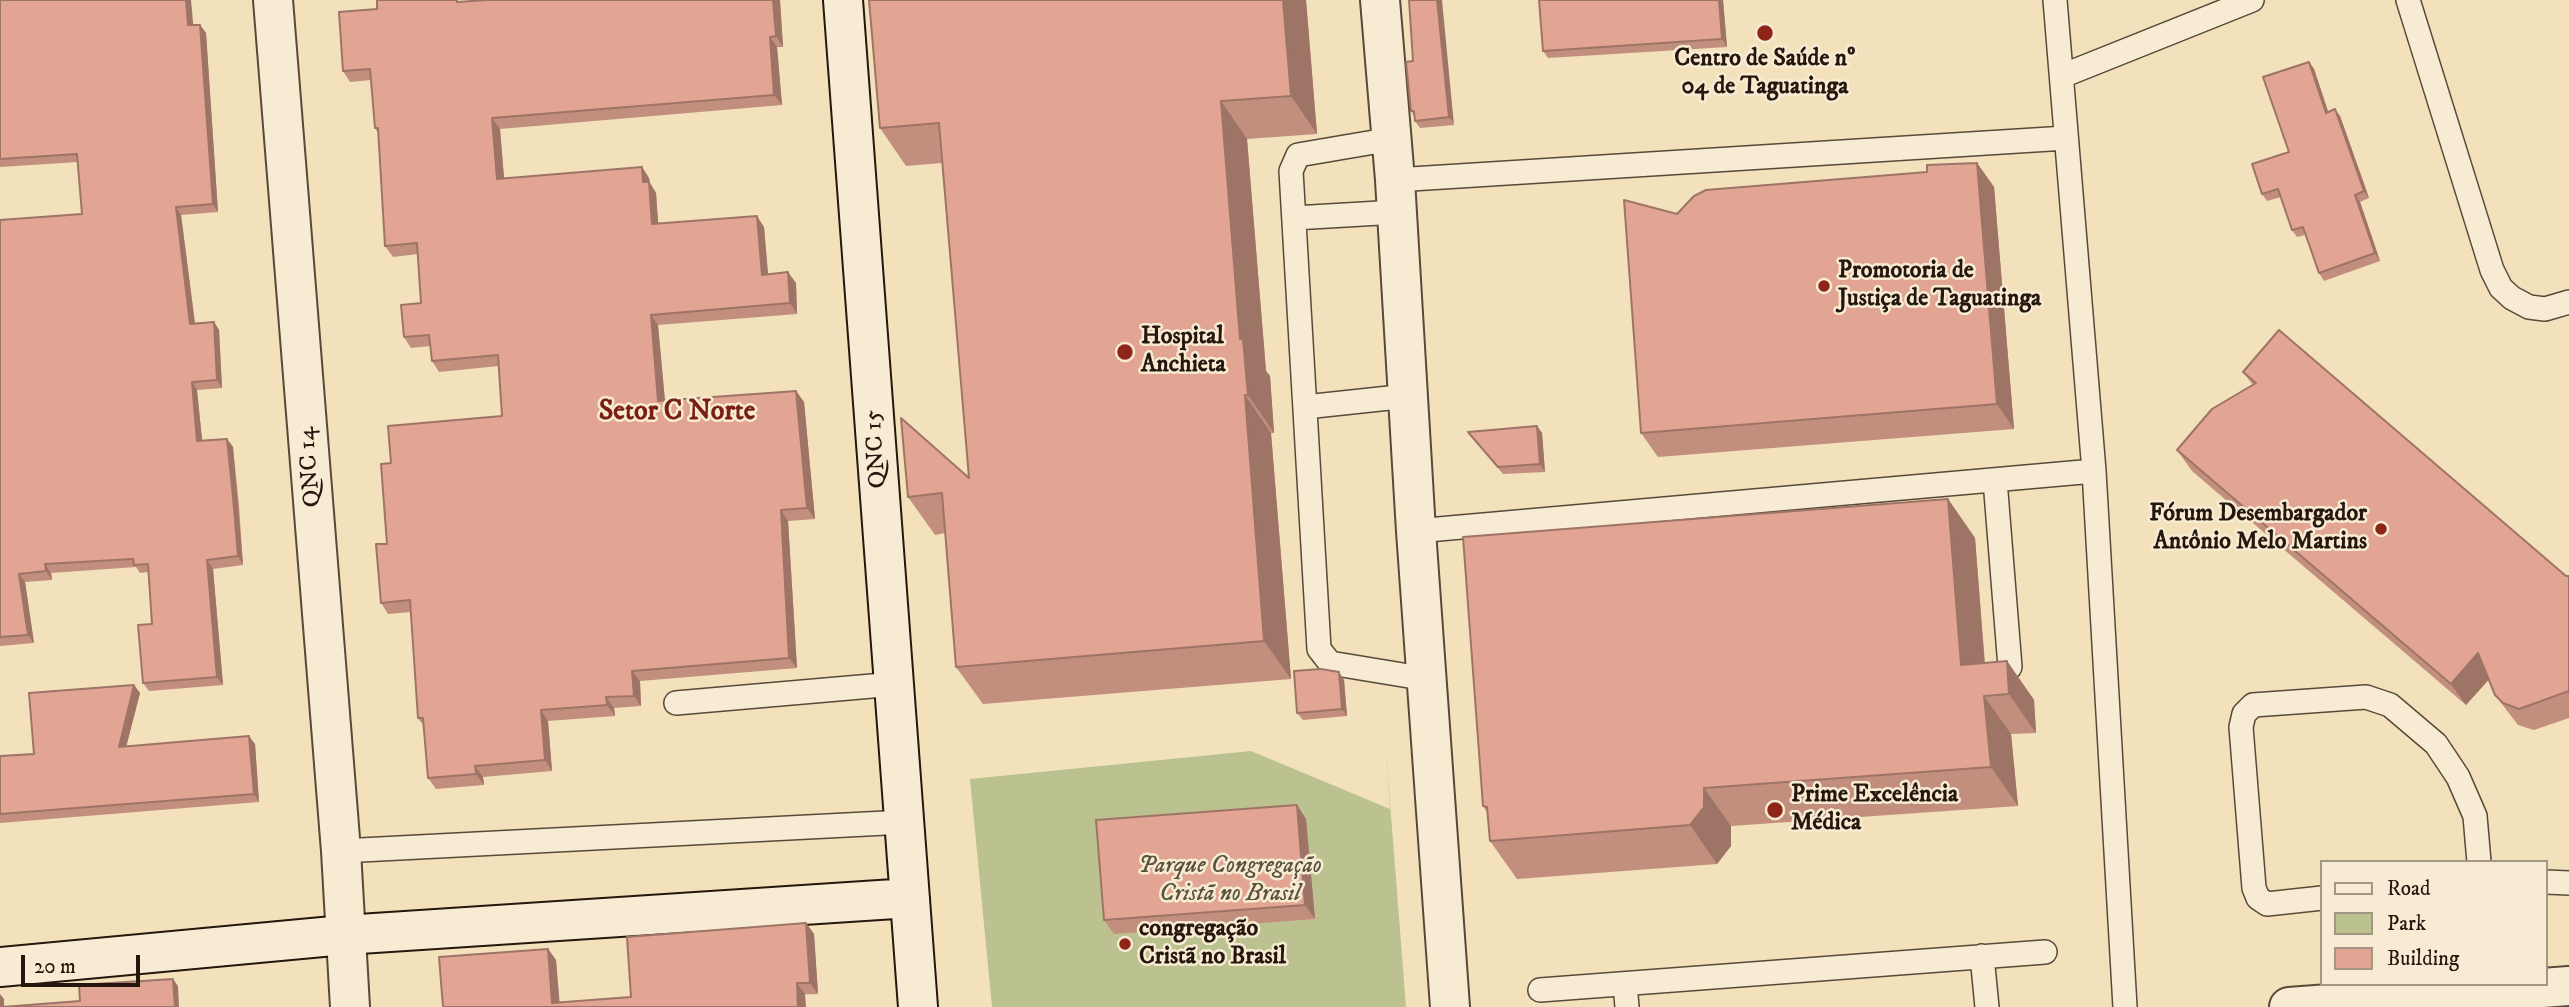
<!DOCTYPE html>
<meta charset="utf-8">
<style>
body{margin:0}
#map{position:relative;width:2569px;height:1007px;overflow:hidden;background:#f2e1bb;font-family:"IM FELL DW Pica",serif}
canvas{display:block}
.legend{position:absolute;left:2320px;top:860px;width:228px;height:126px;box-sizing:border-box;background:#f7ecd3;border:2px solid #a39684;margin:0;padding:9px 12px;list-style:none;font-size:21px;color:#25160e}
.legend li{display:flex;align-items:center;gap:14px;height:35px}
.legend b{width:35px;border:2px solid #a39684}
.scale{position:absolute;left:21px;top:955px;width:119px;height:32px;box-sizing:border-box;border:4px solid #25160e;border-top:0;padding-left:9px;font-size:21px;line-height:24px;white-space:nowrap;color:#25160e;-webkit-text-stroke:5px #f7ecd3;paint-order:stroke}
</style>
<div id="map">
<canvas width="2569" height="1007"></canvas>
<ul class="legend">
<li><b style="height:9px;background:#f7ecd3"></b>Road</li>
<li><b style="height:19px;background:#bbc290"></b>Park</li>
<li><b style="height:19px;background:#e2a593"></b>Building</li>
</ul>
<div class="scale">20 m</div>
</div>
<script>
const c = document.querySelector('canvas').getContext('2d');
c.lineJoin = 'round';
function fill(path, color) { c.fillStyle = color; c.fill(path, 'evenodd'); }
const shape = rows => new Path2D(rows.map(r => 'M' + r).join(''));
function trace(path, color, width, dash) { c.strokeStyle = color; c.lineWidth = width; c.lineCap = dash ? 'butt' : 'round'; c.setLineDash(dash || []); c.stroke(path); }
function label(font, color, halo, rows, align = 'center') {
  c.font = font + ' "IM FELL DW Pica",serif'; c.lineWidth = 5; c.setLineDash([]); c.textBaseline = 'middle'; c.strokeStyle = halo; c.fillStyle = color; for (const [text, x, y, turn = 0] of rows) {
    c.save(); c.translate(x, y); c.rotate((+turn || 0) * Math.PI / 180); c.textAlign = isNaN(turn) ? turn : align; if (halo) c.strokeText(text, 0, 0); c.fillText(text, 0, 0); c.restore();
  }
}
fill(shape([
 [1385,739,1406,1007,992,1007,970,779,1251,751,1390,809]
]), '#bbc290');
const lane = shape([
 [2055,0,2094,471,2125,1007],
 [2408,0,2492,270,2501,288,2512,298,2529,307,2545,309,2569,302],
 [2062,76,2252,0],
 [1392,139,1298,155,1291,171,1319,649,1330,663,1427,679],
 [1395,180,2066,138],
 [1294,218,1397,212],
 [1305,407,1408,396],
 [1995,480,2010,667],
 [1416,531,2094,471],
 [676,703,895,684],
 [341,851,905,822],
 [2546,882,2569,883],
 [2322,898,2267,904,2258,898,2254,888,2241,727,2244,714,2253,705,2366,697,2390,705,2436,744,2458,777,2475,816,2479,862],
 [1982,956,1987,1007],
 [1625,984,1627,1007],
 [1540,990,2045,952]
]);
const street = shape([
 [273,0,341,851,350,1007],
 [1380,0,1395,180,1416,531,1450,1007],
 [2289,1007,2569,986]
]);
const secondary = shape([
 [843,0,918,1007],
 [0,967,344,935,910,898]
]);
trace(lane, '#584939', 26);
trace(street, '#584939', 42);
trace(secondary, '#25160e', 42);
trace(lane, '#f7ecd3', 23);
trace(street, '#f7ecd3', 38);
trace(secondary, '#f7ecd3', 38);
fill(shape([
 [0,0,193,25,200,25,206,33,218,212,181,215,195,323,214,322,219,330,222,388,197,390,202,441,227,439,233,447,239,505,243,565,213,569,223,685,149,691,143,683,152,624,148,572,140,573,136,567,51,573,52,580,25,582,34,643,0,646,0,220,82,214,78,162,0,167],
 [780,0,783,47,777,47,782,105,500,129,504,178,642,167,649,178,650,183,656,193,658,224,764,227,768,274,796,283,797,314,658,325,665,401,796,391,804,402,815,519,788,521,797,668,640,681,641,706,614,708,615,716,548,721,552,771,483,777,484,785,436,789,428,778,424,726,418,718,411,612,388,614,381,603,387,544,391,463,502,416,499,366,439,372,432,361,430,346,411,348,404,337,421,303,418,254,393,257,385,246,378,133,375,128,371,80,350,82,343,71,377,9,463,2],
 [869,0,1306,0,1317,134,1247,139,1266,371,1270,376,1274,433,1271,433,1291,679,983,704,956,667,945,533,935,535,908,497,969,478,942,163,906,166,880,128],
 [1723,0,1727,47,1548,58,1543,51],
 [1413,61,1454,125,1420,128,1415,121,1414,116,1411,111],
 [2309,62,2314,69,2328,112,2340,116,2369,198,2360,202,2380,261,2324,281,2319,273,2305,235,2297,237,2292,230,2281,197,2267,201,2262,194,2289,152],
 [1977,163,1994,187,2014,429,1658,457,1641,433,1677,214,1927,172],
 [2243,372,2566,576,2569,576,2569,718,2534,730,2518,725,2495,695,2489,679,2466,705,2192,471,2177,450,2253,385],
 [1537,426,1542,433,1545,472,1503,474,1468,432],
 [1948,499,1975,538,1985,663,2007,661,2034,700,2036,733,2011,734,2018,806,1731,826,1731,846,1717,864,1517,879,1490,841,1487,812,1483,806],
 [1344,680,1347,716,1303,720,1297,713],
 [134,685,140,693,126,747,255,744,259,802,0,823,0,756,34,754],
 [1297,805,1306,819,1315,919,1114,934,1104,920],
 [806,923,814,934,818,994,443,1007,548,949,556,960,559,1002,631,997]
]), '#c28e7e');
fill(shape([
 [186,0,191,0,194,33,188,25],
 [773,0,780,0,783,47,776,36],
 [1283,0,1306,0,1317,134,1291,96],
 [1437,0,1442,0,1454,125,1449,117],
 [1719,0,1723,0,1727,47,1722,39],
 [200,25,206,33,218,212,213,204],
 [770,37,777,47,782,105,774,95],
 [2309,62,2314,69,2331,120,2326,113],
 [1221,101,1247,139,1266,371,1270,376,1274,433,1248,395,1240,339],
 [2335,109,2340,116,2369,198,2364,191],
 [492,118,500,129,505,190,497,179],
 [1977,163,1994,187,2014,429,1997,404],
 [642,167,649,178,650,183,656,193,659,235,652,224,643,182],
 [2355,195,2360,202,2380,261,2375,253],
 [176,207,181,215,196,332,190,324],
 [757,216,764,227,769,286,762,275],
 [788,272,796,283,797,314,790,303],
 [651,315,658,325,666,412,658,401],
 [214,322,219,330,222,388,217,380],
 [192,382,197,390,203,449,197,441],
 [796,391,804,402,815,519,807,508],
 [1245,395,1271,433,1291,679,1264,641],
 [1537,426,1542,433,1545,472,1540,464],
 [227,439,233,447,243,565,238,556],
 [1948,499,1975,538,1987,696,1984,696,2011,734,2018,806,1991,767,1961,665],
 [781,510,788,521,797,668,789,658],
 [207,560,213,569,223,685,217,677],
 [45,564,51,573,52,580,46,571],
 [19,574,25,582,34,643,28,635],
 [2478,653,2493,675,2466,705,2451,684],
 [2007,661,2034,700,2036,733,2009,694],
 [632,671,640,681,641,706,634,696],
 [1339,672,1344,680,1347,716,1342,709],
 [134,685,140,693,124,755,119,747],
 [606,697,614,708,615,716,607,705],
 [541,710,548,721,552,771,545,760],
 [249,736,255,744,259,802,254,794],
 [475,766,483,777,484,785,476,774],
 [1704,788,1731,826,1731,846,1717,864,1690,825],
 [1297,805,1306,819,1315,919,1305,905],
 [806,923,814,934,818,994,810,983],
 [548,949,556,960,560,1007,552,1003],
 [173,979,178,986,179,1007,175,1007],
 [797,983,805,994,806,1007,798,1007],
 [0,994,4,999,4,1007,0,1007]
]), '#9e7467');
const building = shape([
 [0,0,186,0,188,25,200,25,213,204,176,207,190,324,214,322,217,380,192,382,197,441,227,439,233,497,238,556,207,560,217,677,143,683,138,625,152,624,148,564,134,565,133,559,45,564,46,571,19,574,28,635,0,637,0,220,82,214,77,154,0,159,0,0],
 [377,0,457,0,457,2,487,0,773,0,776,36,770,37,774,95,492,118,497,179,642,167,643,182,649,182,652,224,757,216,762,275,788,272,790,303,651,315,658,401,796,391,807,508,781,510,789,658,632,671,634,696,606,697,607,705,541,710,545,760,475,766,476,774,428,778,423,718,418,718,410,600,381,603,376,544,387,544,381,464,391,463,388,426,502,416,498,355,432,361,429,335,404,337,401,305,421,303,417,243,385,246,378,128,375,128,370,69,343,71,339,12,377,9,377,0],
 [869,0,1283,0,1291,96,1221,101,1240,339,1243,339,1248,395,1245,395,1264,641,956,667,942,493,908,497,901,418,969,478,939,123,880,128,869,0],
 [1409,0,1437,0,1449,117,1415,121,1414,111,1411,111,1406,62,1413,61,1409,0],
 [1539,0,1719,0,1722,39,1543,51,1539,0],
 [2309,62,2326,113,2335,109,2364,191,2355,195,2375,253,2319,273,2303,227,2292,230,2278,189,2262,194,2252,164,2289,152,2263,77,2309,62],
 [1977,163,1997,404,1641,433,1624,200,1677,214,1694,196,1706,190,1927,172,1927,165,1977,163],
 [2279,330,2566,576,2569,576,2569,693,2569,691,2519,709,2503,703,2495,695,2478,653,2451,684,2177,450,2212,409,2256,383,2243,372,2279,330],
 [1537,426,1540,464,1498,467,1468,432,1537,426],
 [1948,499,1961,665,2007,661,2009,694,1984,696,1991,767,1704,788,1704,807,1690,825,1490,841,1487,807,1483,806,1463,537,1948,499],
 [1321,669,1339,672,1342,709,1297,713,1294,671,1321,669],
 [134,685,119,747,249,736,254,794,0,814,0,756,34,754,29,693,134,685],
 [1297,805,1305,905,1104,920,1096,820,1297,805],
 [806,923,810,983,797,983,798,1007,443,1007,439,957,548,949,552,1003,631,997,627,937,806,923],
 [173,979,175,1007,2,1007,80,1001,79,985,173,979]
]);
fill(building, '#e2a593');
trace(building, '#9e7467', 2);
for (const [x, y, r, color] of [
 [1765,33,9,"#8f2418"],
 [1824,286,7,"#8f2418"],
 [1125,352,9,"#8f2418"],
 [2381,529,7,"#8f2418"],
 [1775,810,9,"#8f2418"],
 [1125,944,7,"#8f2418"]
]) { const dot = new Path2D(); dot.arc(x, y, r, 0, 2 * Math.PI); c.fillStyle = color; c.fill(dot); trace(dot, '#f7ecd3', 2.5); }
label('bold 24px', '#25160e', '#f7ecd3', [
 ["Centro de Saúde nº",1765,60,"center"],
 ["04 de Taguatinga",1765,88,"center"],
 ["Promotoria de",1838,272],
 ["Justiça de Taguatinga",1838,300],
 ["Hospital",1141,338],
 ["Anchieta",1141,366],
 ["Fórum Desembargador",2367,515,"right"],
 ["Antônio Melo Martins",2367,543,"right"],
 ["Prime Excelência",1791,796],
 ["Médica",1791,824],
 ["congregação",1139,930],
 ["Cristã no Brasil",1139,958]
], 'left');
label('24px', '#25160e', '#f7ecd3', [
 ["QNC 15",877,449,-94],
 ["QNC 14",311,467,-95]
]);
label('italic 24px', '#5a523c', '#f7ecd3', [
 ["Parque Congregação",1230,867],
 ["Cristã no Brasil",1230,895]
]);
label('bold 28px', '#7a1f14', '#f7ecd3', [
 ["Setor C Norte",677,413]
]);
</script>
